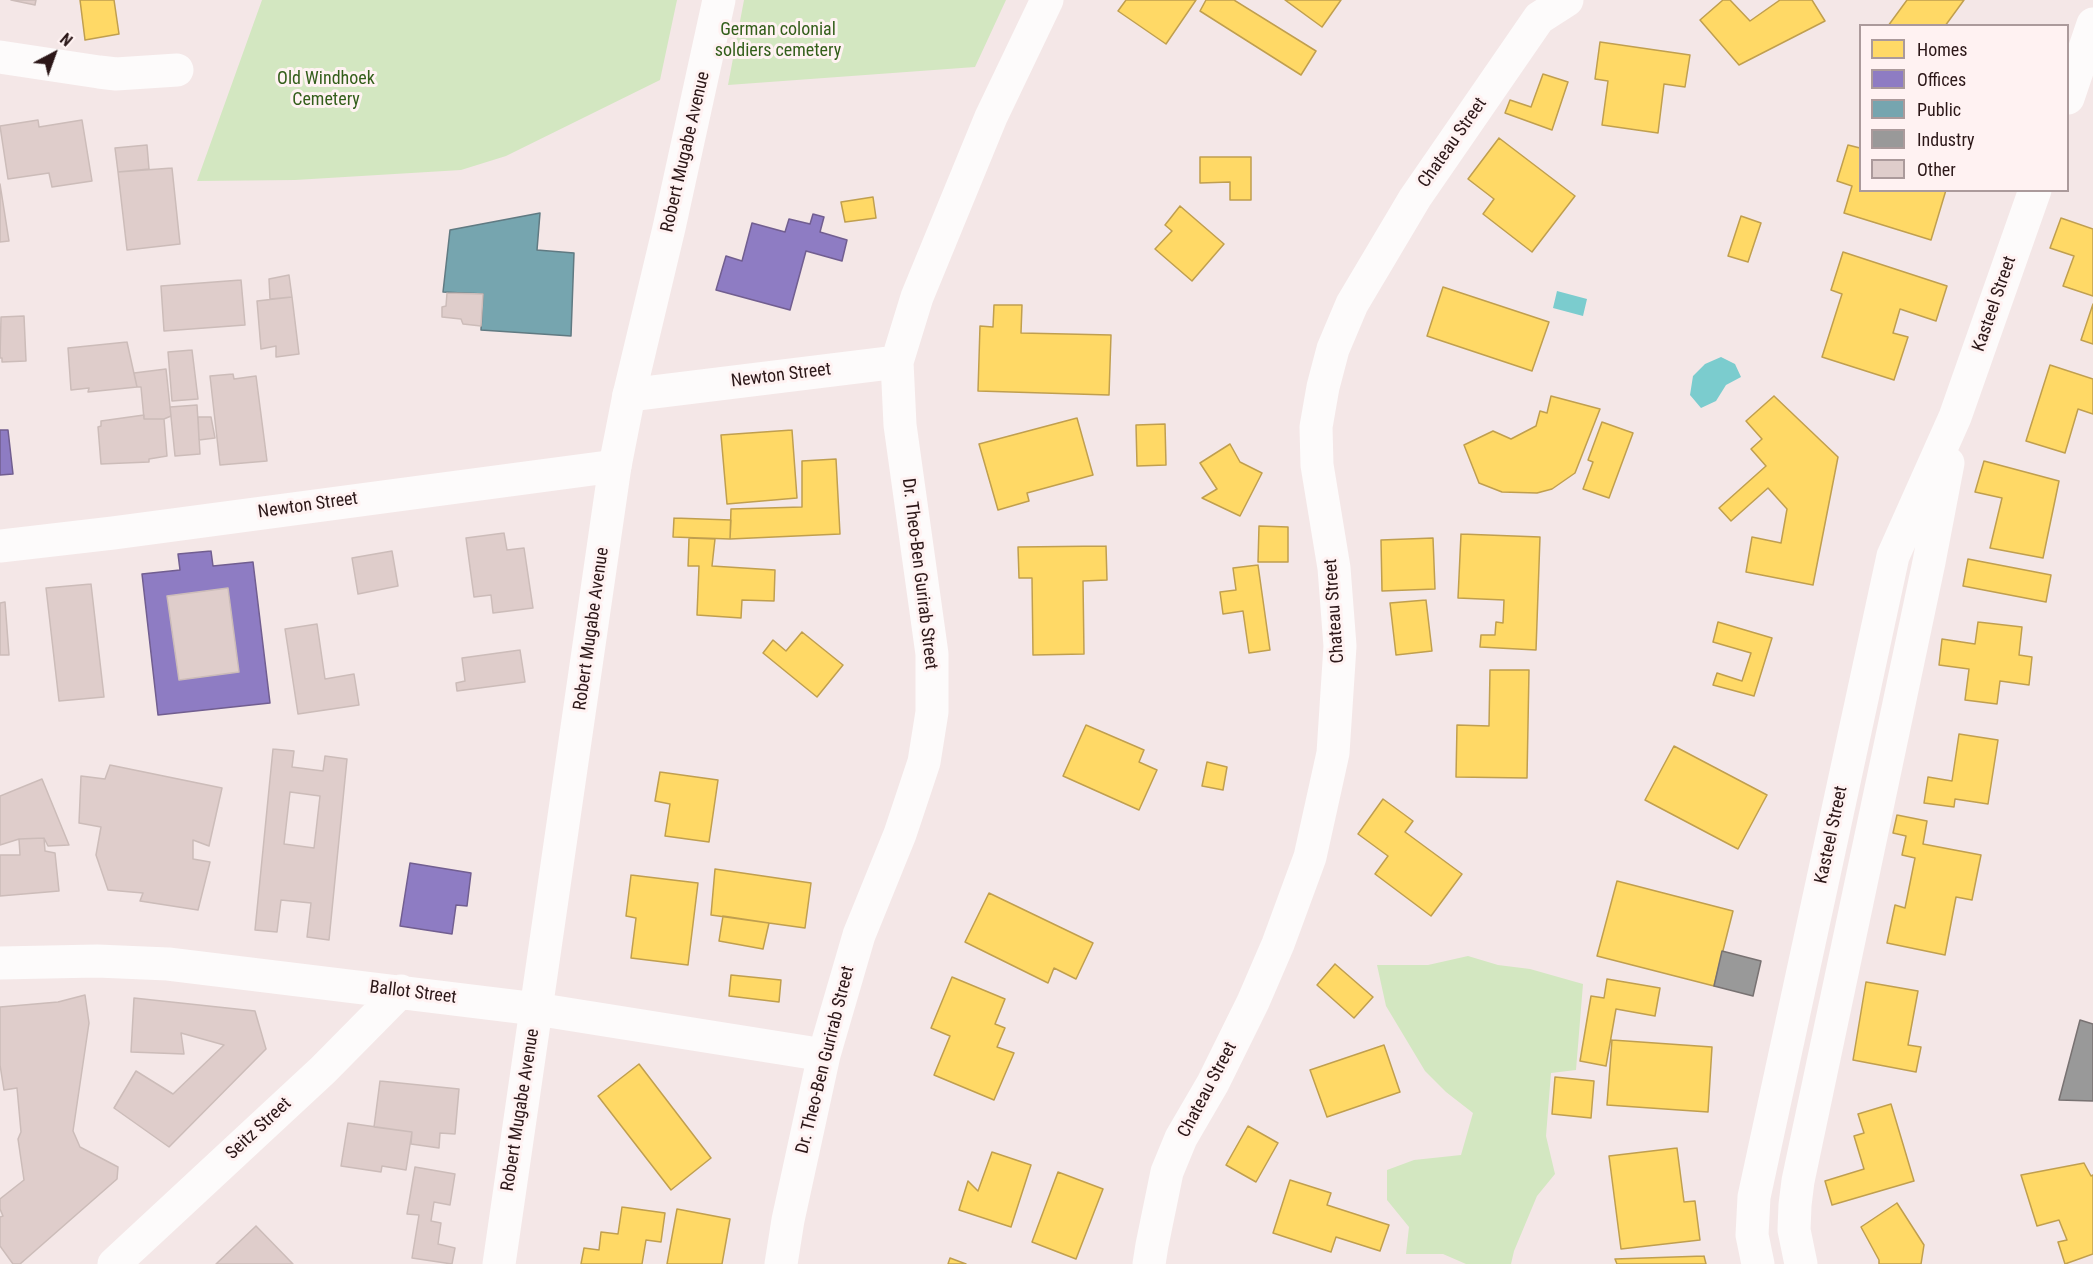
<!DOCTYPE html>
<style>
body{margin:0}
#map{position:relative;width:2093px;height:1264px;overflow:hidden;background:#f4e7e7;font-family:"Roboto Condensed",sans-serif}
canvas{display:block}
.legend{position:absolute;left:1859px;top:24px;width:210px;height:168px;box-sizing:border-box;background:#fff2f2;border:2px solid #ab9a9b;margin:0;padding:8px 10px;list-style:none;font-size:18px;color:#2c1718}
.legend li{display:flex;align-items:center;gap:12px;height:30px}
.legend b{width:30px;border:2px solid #ab9a9b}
.north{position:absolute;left:24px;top:24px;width:60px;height:60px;-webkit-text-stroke:4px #fff2f2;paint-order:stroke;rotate:41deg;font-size:16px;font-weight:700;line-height:24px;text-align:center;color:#2c1718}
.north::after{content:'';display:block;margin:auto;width:21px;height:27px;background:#2c1718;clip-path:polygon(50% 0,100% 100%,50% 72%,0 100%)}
</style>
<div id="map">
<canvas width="2093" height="1264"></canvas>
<ul class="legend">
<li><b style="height:16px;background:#ffd966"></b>Homes</li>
<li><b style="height:16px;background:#8e7cc3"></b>Offices</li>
<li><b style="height:16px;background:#76a5af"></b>Public</li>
<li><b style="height:16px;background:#999"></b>Industry</li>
<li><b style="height:16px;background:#dfcdcb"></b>Other</li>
</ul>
<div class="north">N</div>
</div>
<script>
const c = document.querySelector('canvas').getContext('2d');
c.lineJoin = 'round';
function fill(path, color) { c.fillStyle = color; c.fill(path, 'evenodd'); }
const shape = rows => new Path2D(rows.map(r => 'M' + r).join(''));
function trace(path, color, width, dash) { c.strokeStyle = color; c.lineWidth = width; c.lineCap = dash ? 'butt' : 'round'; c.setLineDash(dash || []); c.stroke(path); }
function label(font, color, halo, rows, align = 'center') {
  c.font = font + ' "Roboto Condensed",sans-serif'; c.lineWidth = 6; c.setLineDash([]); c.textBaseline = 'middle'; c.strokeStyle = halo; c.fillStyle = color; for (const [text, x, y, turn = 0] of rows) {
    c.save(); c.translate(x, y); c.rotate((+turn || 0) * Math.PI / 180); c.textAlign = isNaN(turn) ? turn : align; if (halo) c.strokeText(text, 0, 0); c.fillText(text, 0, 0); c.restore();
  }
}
fill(shape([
 [262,0,677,0,660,80,506,156,461,170,295,180,197,181],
 [744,0,1006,0,975,67,728,85],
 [1468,956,1498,965,1530,969,1583,984,1576,1070,1551,1073,1546,1136,1555,1174,1537,1196,1514,1251,1511,1264,1466,1264,1443,1254,1406,1254,1409,1227,1387,1200,1387,1170,1414,1160,1461,1155,1473,1113,1446,1092,1425,1071,1386,1006,1377,965,1428,965]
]), '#d3e7c1');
fill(shape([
 [1557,291,1587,299,1583,316,1553,308],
 [1721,357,1735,364,1741,377,1726,385,1716,401,1701,408,1690,395,1693,376,1705,364]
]), '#7bccce');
const homes = shape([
 [80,0,114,0,119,34,85,40,80,0],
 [1126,0,1196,0,1166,44,1118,11,1126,0],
 [1206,0,1234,0,1316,51,1301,75,1200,11,1206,0],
 [1285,0,1341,0,1322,27,1285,0],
 [1723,0,1730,0,1750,21,1780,0,1812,0,1825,21,1739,65,1700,20,1723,0],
 [1907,0,1964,0,1945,26,1888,26,1907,0],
 [1600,42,1690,55,1685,87,1664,84,1658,133,1602,125,1608,81,1595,79,1600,42],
 [1543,74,1568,82,1552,130,1505,113,1510,100,1531,107,1543,74],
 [1499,138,1575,196,1532,252,1483,214,1494,199,1468,179,1499,138],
 [1848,145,1860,148,1860,190,1946,190,1931,240,1844,213,1852,186,1837,181,1848,145],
 [1200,157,1251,157,1251,200,1230,200,1230,182,1200,183,1200,157],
 [873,197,876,218,845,222,841,202,873,197],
 [1180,206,1224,244,1192,281,1155,249,1172,231,1165,225,1180,206],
 [1741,216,1761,223,1748,262,1728,256,1741,216],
 [2061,218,2093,229,2093,296,2063,286,2074,256,2050,248,2061,218],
 [1843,252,1947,286,1936,321,1900,309,1893,333,1908,337,1894,380,1822,357,1842,294,1831,290,1843,252],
 [1443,287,1549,322,1532,371,1427,336,1443,287],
 [2093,304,2093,344,2081,340,2093,304],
 [994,305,1022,305,1021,333,1111,335,1109,395,978,391,980,326,993,327,994,305],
 [2050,365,2093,379,2093,414,2078,409,2065,453,2026,441,2050,365],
 [1551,396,1600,409,1575,473,1552,489,1537,493,1502,492,1479,483,1464,445,1493,431,1511,439,1536,426,1540,411,1547,413,1551,396],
 [1774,396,1838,457,1813,585,1746,572,1752,537,1781,543,1787,509,1768,488,1731,521,1719,508,1766,466,1751,449,1762,439,1746,421,1774,396],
 [1077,418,1093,475,1027,493,1029,501,998,510,979,444,1077,418],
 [1602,422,1633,433,1609,498,1583,489,1593,462,1588,460,1602,422],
 [1165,424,1166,465,1137,466,1136,425,1165,424],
 [792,430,797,498,727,504,721,435,792,430],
 [1230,444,1240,462,1262,473,1240,516,1202,498,1217,489,1200,463,1230,444],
 [836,459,840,534,730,539,731,509,802,507,802,461,836,459],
 [1984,461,2059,481,2043,558,1990,548,2002,498,1975,492,1984,461],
 [674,518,731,520,730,539,673,537,674,518],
 [1259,526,1288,527,1288,562,1258,562,1259,526],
 [1461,534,1540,537,1536,650,1480,647,1481,635,1495,635,1496,622,1503,623,1504,600,1458,598,1461,534],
 [689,538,715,539,712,566,775,570,774,601,742,600,741,618,697,615,699,566,688,566,689,538],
 [1433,538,1435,589,1382,591,1381,540,1433,538],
 [1106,546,1107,580,1083,581,1084,654,1033,655,1032,578,1019,578,1018,547,1106,546],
 [1968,559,2051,575,2046,602,1963,586,1968,559],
 [1258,565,1270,650,1249,653,1243,611,1223,614,1220,592,1236,590,1233,568,1258,565],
 [1426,600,1432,651,1396,655,1390,603,1426,600],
 [1718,622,1772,638,1754,696,1713,685,1717,673,1742,681,1751,653,1713,642,1718,622],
 [1978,622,2022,627,2019,655,2032,657,2029,685,2000,681,1997,704,1965,700,1969,669,1939,665,1942,639,1975,644,1978,622],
 [802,632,843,665,817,697,763,653,773,640,786,651,802,632],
 [1490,670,1529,670,1527,778,1456,777,1457,725,1489,726,1490,670],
 [1086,725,1144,750,1139,762,1157,770,1139,810,1063,776,1086,725],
 [1959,734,1998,740,1988,804,1955,799,1954,807,1924,803,1928,777,1952,781,1959,734],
 [1674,746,1767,795,1738,849,1645,800,1674,746],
 [1207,762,1227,767,1223,790,1202,786,1207,762],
 [660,772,718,780,709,842,665,836,670,804,655,801,660,772],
 [1383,799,1413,821,1405,832,1462,874,1431,916,1375,874,1388,856,1358,834,1383,799],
 [1897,815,1927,821,1923,844,1981,855,1972,900,1956,897,1945,955,1887,943,1895,905,1905,908,1915,858,1902,855,1906,836,1893,833,1897,815],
 [715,869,811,883,805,928,711,915,715,869],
 [631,875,698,883,688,965,631,958,636,918,626,916,631,875],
 [1617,881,1733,911,1714,986,1597,956,1617,881],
 [989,893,1093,943,1076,979,1054,968,1048,983,965,942,989,893],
 [723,916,769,923,763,949,719,941,723,916],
 [1335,964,1373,997,1354,1018,1317,985,1335,964],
 [731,975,781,980,779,1002,729,996,731,975],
 [952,977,1005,999,995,1024,1005,1028,997,1047,1014,1053,994,1100,934,1075,950,1036,931,1028,952,977],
 [1607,979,1660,988,1655,1016,1616,1009,1606,1066,1580,1061,1591,996,1604,998,1607,979],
 [1866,982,1918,991,1908,1045,1921,1047,1916,1072,1853,1060,1866,982],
 [1612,1040,1712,1047,1708,1112,1607,1105,1612,1040],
 [1384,1045,1400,1092,1327,1117,1310,1070,1384,1045],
 [639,1064,711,1158,671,1190,598,1096,639,1064],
 [1555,1077,1594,1081,1591,1118,1552,1114,1555,1077],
 [1891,1104,1914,1181,1832,1205,1825,1181,1864,1169,1854,1136,1864,1133,1858,1114,1891,1104],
 [1248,1126,1278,1143,1256,1182,1226,1165,1248,1126],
 [1677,1148,1684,1202,1695,1201,1700,1240,1621,1249,1609,1156,1677,1148],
 [992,1152,1031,1165,1011,1227,959,1210,968,1181,978,1191,992,1152],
 [2084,1163,2091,1176,2093,1175,2093,1254,2065,1264,2058,1242,2067,1240,2059,1220,2037,1226,2021,1175,2084,1163],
 [1058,1172,1103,1189,1076,1259,1032,1242,1058,1172],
 [1290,1180,1331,1193,1327,1205,1389,1225,1380,1251,1336,1237,1331,1252,1273,1233,1290,1180],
 [1897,1203,1924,1245,1921,1264,1879,1264,1879,1260,1861,1227,1897,1203],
 [622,1207,665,1213,661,1242,646,1240,642,1264,581,1264,584,1248,599,1250,601,1232,618,1234,622,1207],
 [677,1209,730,1219,722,1264,667,1264,677,1209],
 [1704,1256,1706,1264,1617,1264,1615,1259,1704,1256],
 [950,1258,966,1264,948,1264,950,1258]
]);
fill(homes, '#ffd966');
trace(homes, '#c09f4f', 1.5);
const offices = shape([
 [813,214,824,217,820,232,847,240,842,261,806,251,790,310,716,290,726,256,742,261,752,223,785,232,789,219,810,224,813,214],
 [0,430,8,430,13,474,0,475,0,430],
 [211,551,213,566,253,562,270,703,158,715,142,574,180,570,178,554,211,551],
 [410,863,471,873,467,906,456,905,452,934,400,926,410,863]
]);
fill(offices, '#8e7cc3');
trace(offices, '#715e90', 1.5);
const public = shape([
 [540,213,537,250,574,253,571,336,481,330,483,294,443,292,450,230,540,213]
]);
fill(public, '#76a5af');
trace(public, '#607a82', 1.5);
const industry = shape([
 [1722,951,1761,961,1753,996,1714,986,1722,951],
 [2080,1020,2093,1024,2093,1101,2059,1100,2080,1020]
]);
fill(industry, '#999');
trace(industry, '#787272', 1.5);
const building = shape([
 [11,0,36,0,35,5,11,0],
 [38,120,39,127,82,120,92,181,52,187,49,173,8,179,0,126,38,120],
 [147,145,149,169,118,172,115,148,147,145],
 [172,168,180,244,127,250,118,172,172,168],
 [0,184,9,241,0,242,0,184],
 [289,275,292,297,270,299,269,279,289,275],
 [241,280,245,325,164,331,161,286,241,280],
 [447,293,483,294,481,326,463,324,461,319,442,317,442,307,446,306,447,293],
 [292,297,299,354,276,357,276,346,261,349,257,301,292,297],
 [24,316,26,361,2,362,2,358,0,358,1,317,24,316],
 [127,342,137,387,88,392,89,388,71,390,68,348,127,342],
 [192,350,198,399,172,401,168,352,192,350],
 [166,369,171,416,164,419,144,419,141,387,137,387,134,373,166,369],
 [233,374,234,379,256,376,267,461,220,465,210,376,233,374],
 [197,405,200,454,175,456,170,407,197,405],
 [144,415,144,419,164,419,167,456,149,459,149,462,101,464,98,427,101,426,101,421,144,415],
 [198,417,211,417,215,438,199,440,198,417],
 [504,533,507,550,524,548,533,608,493,613,491,595,474,597,466,538,504,533],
 [392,551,398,586,358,594,352,558,392,551],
 [91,584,104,697,59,701,46,588,91,584],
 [228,588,239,672,179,680,167,596,228,588],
 [5,602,9,655,0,655,0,603,5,602],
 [317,624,325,679,354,674,359,705,298,714,285,629,317,624],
 [520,650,525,682,457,691,456,683,465,681,462,658,520,650],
 [273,749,294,751,292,767,323,771,325,756,347,759,329,940,307,937,311,903,281,900,277,932,255,930,273,749],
 [290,792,320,796,314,848,284,844,290,792],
 [110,765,222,788,209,846,193,840,193,859,210,862,198,910,140,901,143,893,108,890,96,855,101,827,79,823,81,776,105,779,110,765],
 [42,779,69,845,48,846,44,838,19,839,0,845,0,796,42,779],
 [44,838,45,851,55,853,59,891,0,896,0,855,20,855,19,839,44,838],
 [85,995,89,1023,73,1131,80,1147,118,1167,117,1179,20,1264,13,1264,0,1246,0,1217,3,1216,0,1209,0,1199,24,1180,18,1139,21,1132,17,1088,4,1090,0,1065,0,1007,58,1002,85,995],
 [134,998,255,1011,266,1049,169,1147,114,1108,136,1071,173,1094,224,1045,181,1033,184,1054,131,1052,134,998],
 [380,1081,459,1089,455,1134,440,1133,439,1148,411,1144,412,1132,374,1127,380,1081],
 [348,1123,412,1132,406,1170,382,1166,381,1172,341,1166,348,1123],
 [415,1167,455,1174,450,1205,434,1202,431,1221,441,1223,438,1244,455,1248,452,1264,412,1258,419,1215,407,1214,415,1167],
 [256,1226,293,1264,216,1264,256,1226]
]);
fill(building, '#dfcdcb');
trace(building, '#ccbcb9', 1.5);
trace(shape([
 [0,57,99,72,116,74,177,70],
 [2068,98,2093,24],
 [629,395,897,362],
 [0,546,113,533,615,466],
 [0,963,97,961,168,964,536,1009,824,1055],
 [114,1264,323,1070,401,991],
 [781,1264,788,1220,824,1055,859,935,900,834,924,762,932,712,932,654,900,425,897,362,917,297,991,117,1047,0],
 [1149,1264,1152,1245,1167,1172,1181,1138,1213,1083,1253,1002,1278,944,1310,857,1333,753,1340,646,1334,568,1317,465,1316,427,1323,387,1333,349,1352,304,1415,198,1539,18,1567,0],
 [1758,1264,1752,1235,1754,1197,1893,556,1955,417,2035,190],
 [1801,1264,1794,1230,1795,1205,1798,1181,1929,562,1948,463]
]), '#fdfbfb', 33);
trace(shape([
 [499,1264,615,466,629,395,669,228,719,0]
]), '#fdfbfb', 33);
label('18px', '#335e1a', '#fff2f2', [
 ["German colonial",778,30],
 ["soldiers cemetery",778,51],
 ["Old Windhoek",326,79],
 ["Cemetery",326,100]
]);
label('18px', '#2c1718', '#fff2f2', [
 ["Chateau Street",1453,143,-55],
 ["Robert Mugabe Avenue",686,152,-77],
 ["Kasteel Street",1995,304,-71],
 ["Newton Street",781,376,-7],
 ["Newton Street",308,506,-8],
 ["Dr. Theo-Ben Gurirab Street",919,574,83],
 ["Chateau Street",1335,611,-94],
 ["Robert Mugabe Avenue",592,629,-82],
 ["Kasteel Street",1832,835,-78],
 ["Ballot Street",413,993,7],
 ["Dr. Theo-Ben Gurirab Street",826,1060,-76],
 ["Chateau Street",1208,1090,-62],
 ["Robert Mugabe Avenue",521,1110,-81],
 ["Seitz Street",259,1129,-43]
]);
</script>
